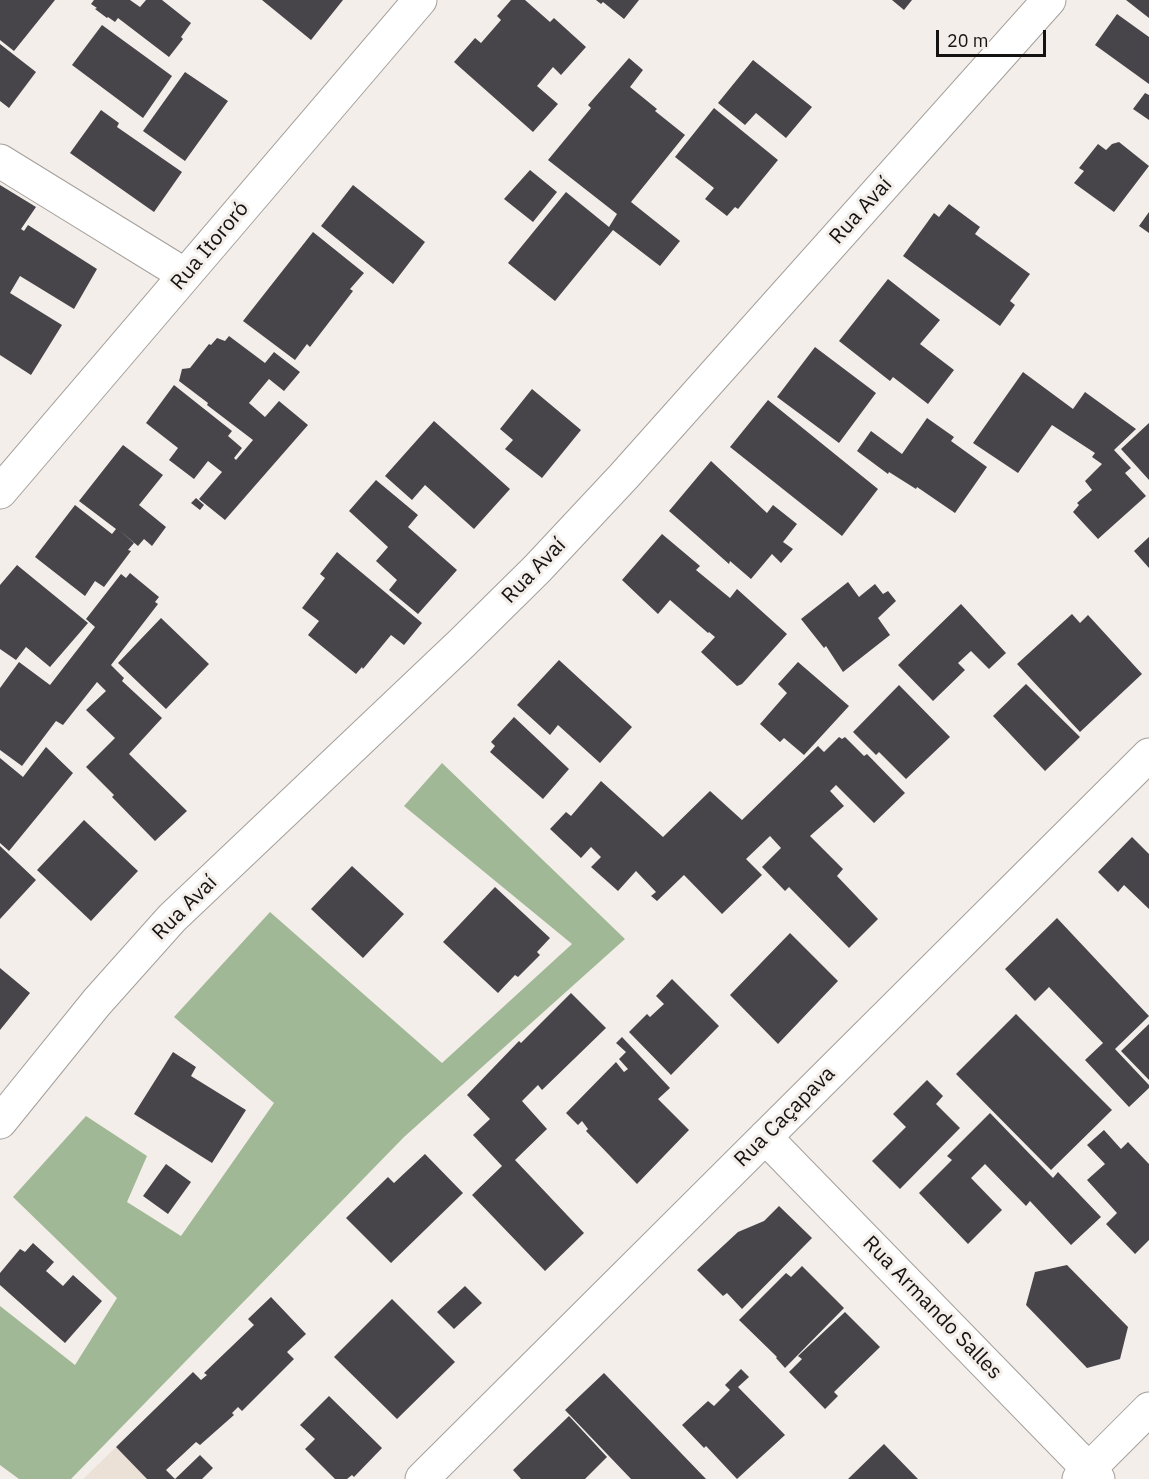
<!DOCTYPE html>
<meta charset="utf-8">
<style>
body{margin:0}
#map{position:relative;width:1149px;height:1479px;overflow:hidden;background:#f3eee9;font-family:"IBM Plex Sans",sans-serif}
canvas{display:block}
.scale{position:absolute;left:936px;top:30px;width:110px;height:27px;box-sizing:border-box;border:3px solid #151312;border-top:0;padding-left:8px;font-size:18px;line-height:21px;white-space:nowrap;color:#151312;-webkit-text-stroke:4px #f3eee9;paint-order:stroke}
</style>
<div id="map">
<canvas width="1149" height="1479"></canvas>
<div class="scale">20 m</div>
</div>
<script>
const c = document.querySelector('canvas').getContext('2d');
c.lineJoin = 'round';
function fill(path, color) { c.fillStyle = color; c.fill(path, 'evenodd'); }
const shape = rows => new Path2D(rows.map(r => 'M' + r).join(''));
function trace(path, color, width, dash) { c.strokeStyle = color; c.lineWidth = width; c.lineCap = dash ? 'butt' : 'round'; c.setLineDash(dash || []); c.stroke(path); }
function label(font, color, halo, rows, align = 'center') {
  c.font = font + ' "IBM Plex Sans",sans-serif'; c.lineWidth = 6; c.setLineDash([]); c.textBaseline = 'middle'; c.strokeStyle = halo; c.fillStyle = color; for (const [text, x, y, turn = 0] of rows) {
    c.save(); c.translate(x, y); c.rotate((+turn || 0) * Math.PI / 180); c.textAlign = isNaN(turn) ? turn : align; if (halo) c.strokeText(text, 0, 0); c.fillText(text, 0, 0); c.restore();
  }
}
fill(shape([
 [116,1447,147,1479,83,1479]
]), '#ebe1d6');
fill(shape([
 [442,763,625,939,404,1137,71,1479,19,1479,0,1465,0,1306,75,1365,117,1298,13,1197,86,1116,147,1156,127,1202,181,1236,274,1103,174,1017,270,912,442,1063,572,944,404,806]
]), '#a1b896');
fill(shape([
 [0,0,55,0,14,51,0,40],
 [94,0,130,0,140,7,146,0,162,0,191,23,181,37,183,39,169,57,118,18,115,22,108,17,107,18,95,9,97,8,91,4],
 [262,0,343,0,311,40],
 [511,0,525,0,550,22,554,18,586,47,561,75,553,67,537,86,558,104,533,132,454,62,475,38,481,43,501,20,497,16],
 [596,0,639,0,624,19,603,2,601,4],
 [892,0,912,0,904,10],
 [1126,0,1149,0,1149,18],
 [1117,14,1149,37,1149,84,1095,45],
 [102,25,172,76,143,118,72,65],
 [0,44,36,72,9,108,0,101],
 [629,58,643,70,630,87,657,109,655,111,685,135,631,202,680,241,660,266,613,230,555,301,508,263,566,192,609,227,617,214,548,160,591,108,588,105],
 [753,60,812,107,786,138,756,113,745,125,718,103],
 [185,72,228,101,185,161,143,131],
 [1145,93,1149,95,1149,120,1133,109],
 [714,108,778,160,738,209,735,207,727,216,705,199,714,188,675,157],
 [101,110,119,123,117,127,182,172,154,212,70,153],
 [1119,142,1149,166,1114,212,1074,183,1084,171,1079,168,1098,144,1106,150,1112,144],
 [530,170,557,192,533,222,504,199],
 [0,185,36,207,21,229,24,231,28,225,97,269,74,309,20,276,10,293,62,325,31,375,0,355],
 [353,185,425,242,393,284,321,226],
 [949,204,980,227,975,234,1030,274,1010,301,1015,305,1000,326,903,256,934,213,939,217],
 [1149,212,1149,233,1139,226],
 [313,232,364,273,350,289,353,291,310,347,307,344,295,360,243,321],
 [888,279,940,320,920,344,954,370,928,404,893,377,890,381,839,341],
 [229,336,265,363,274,352,300,372,284,391,269,379,249,403,265,417,279,401,308,425,225,520,199,499,222,472,208,461,194,479,169,460,178,448,146,423,174,385,232,431,228,436,242,448,234,458,236,460,253,440,207,405,208,403,179,381,182,369,190,368,209,344,211,345,217,338,225,341],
 [815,347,876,393,839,443,777,397],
 [1023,372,1073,409,1085,392,1136,429,1114,450,1131,468,1125,473,1146,496,1098,539,1073,512,1079,505,1077,503,1092,490,1085,481,1102,464,1092,457,1095,453,1052,425,1018,473,973,443],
 [532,389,581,430,542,478,505,449,513,440,500,429],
 [768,400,878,489,842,536,730,447],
 [927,418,954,437,951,441,987,467,955,513,917,487,916,489,889,472,888,474,857,451,871,431,902,454],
 [434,421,510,489,474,529,425,485,412,500,385,476],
 [1149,423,1149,480,1121,449],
 [123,445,163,475,139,505,166,527,152,546,144,539,138,546,119,530,134,543,128,550,131,551,104,587,95,581,85,596,35,557,75,505,112,534,116,529,79,501],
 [711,461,767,513,773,505,797,524,783,542,793,549,781,563,772,554,751,579,730,561,729,564,669,511],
 [376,480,418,515,408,527,457,570,418,614,389,590,397,580,376,561,388,547,349,511],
 [196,498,204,505,200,510,191,503],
 [662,534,700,566,696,570,730,598,737,589,787,634,742,684,737,686,701,652,715,637,709,632,708,633,670,600,658,614,622,580],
 [1149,537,1149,568,1134,551],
 [337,552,422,623,404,645,391,635,363,669,362,667,356,674,308,635,319,621,302,608,325,578,320,574],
 [17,565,88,623,50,667,26,647,16,660,0,649,0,585],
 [130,573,159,597,155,602,158,604,111,665,124,678,122,681,162,718,129,754,187,811,155,841,112,797,114,795,86,767,115,738,86,710,106,691,97,682,63,725,56,721,22,766,0,750,0,688,19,662,50,685,95,627,86,619,121,574,126,578],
 [848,582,859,597,875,584,883,594,888,591,896,601,878,618,890,635,843,672,826,646,824,648,801,619],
 [961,604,1006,653,989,669,971,651,958,663,965,670,933,701,898,665],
 [1072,614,1080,623,1088,615,1142,674,1080,732,1017,664],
 [161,618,209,664,166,709,118,663],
 [559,660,632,727,600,763,558,725,550,735,517,705],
 [798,662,849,706,804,755,784,738,780,742,760,724,787,693,778,684],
 [1026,684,1080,737,1045,771,993,716],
 [899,685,950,737,906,779,879,752,876,755,853,732],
 [514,717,569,769,543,799,490,752,495,746,491,742],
 [839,737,842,739,845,737,864,756,867,754,905,793,874,823,836,785,830,791,844,806,810,836,843,869,837,876,878,919,849,948,789,887,785,891,762,867,781,848,770,836,746,859,762,875,722,914,684,875,657,901,651,896,656,892,636,871,618,891,591,867,601,857,591,847,581,858,550,829,566,812,571,816,601,781,663,837,710,791,742,820,818,746,824,752],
 [46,747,73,773,9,851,0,843,0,758,23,777],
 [84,820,138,871,91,921,37,870],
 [1132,837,1149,854,1149,909,1124,885,1118,892,1098,872],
 [0,846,36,880,0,919],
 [352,866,404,914,363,958,311,909],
 [495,887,550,938,537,952,540,955,518,977,515,975,498,993,443,942],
 [1057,918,1149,1016,1115,1049,1149,1085,1149,1088,1129,1107,1085,1060,1103,1043,1049,987,1035,1001,1005,969],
 [790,933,838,981,778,1044,730,995],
 [0,968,30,993,0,1030],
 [672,979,719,1026,671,1075,629,1032,647,1014,650,1017,664,1004,656,996],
 [571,993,606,1028,542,1090,538,1085,522,1101,547,1129,515,1160,584,1233,545,1271,472,1195,502,1166,473,1135,490,1119,467,1095,519,1041,521,1043],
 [1016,1014,1112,1110,1051,1170,956,1074],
 [1149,1024,1149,1080,1121,1051],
 [622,1037,670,1088,658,1099,689,1130,637,1184,586,1131,588,1129,582,1121,578,1125,566,1113,616,1062,624,1072,628,1069,619,1059,626,1052,616,1043],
 [173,1052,196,1067,191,1076,246,1110,212,1163,134,1114],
 [927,1080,943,1096,936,1104,960,1128,900,1189,872,1161,906,1127,893,1114],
 [990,1113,1053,1178,1058,1172,1101,1217,1071,1245,1030,1201,1026,1206,985,1164,971,1178,1002,1210,968,1244,919,1193,952,1160,947,1156],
 [1104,1130,1121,1149,1128,1142,1149,1164,1149,1240,1135,1254,1106,1224,1117,1213,1087,1180,1105,1164,1087,1145],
 [425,1154,463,1193,391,1263,346,1218,388,1177,394,1183],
 [166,1164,191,1182,168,1214,143,1196],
 [779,1206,812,1238,742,1309,727,1293,723,1296,697,1270,738,1232,764,1221],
 [33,1243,54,1262,46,1271,63,1286,73,1275,102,1301,65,1343,0,1285,0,1273,20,1249,25,1252],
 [1067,1265,1128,1327,1120,1359,1087,1368,1026,1305,1035,1272],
 [802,1266,844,1308,785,1368,776,1358,777,1357,739,1320,786,1273,791,1277],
 [465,1286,482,1303,454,1329,437,1312],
 [271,1297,306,1334,287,1352,294,1359,242,1411,238,1407,232,1413,234,1415,200,1445,196,1442,166,1470,175,1479,200,1455,213,1468,202,1479,147,1479,116,1447,193,1372,201,1380,207,1375,204,1373,254,1325,248,1319],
 [392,1299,455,1362,397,1419,334,1357],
 [845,1312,880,1347,834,1392,838,1396,825,1409,789,1372,802,1359,798,1356],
 [741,1369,749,1377,738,1387,785,1435,737,1479,706,1446,704,1448,682,1425,708,1401,714,1406,730,1390,725,1385],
 [604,1373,706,1479,631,1479,565,1410],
 [329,1396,382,1448,354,1477,352,1475,347,1479,335,1479,305,1449,315,1439,300,1425],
 [569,1416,607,1457,585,1479,521,1479,513,1470],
 [884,1444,918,1479,848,1479]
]), '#47454a');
const minor = shape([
 [0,161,185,275],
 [0,492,420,0],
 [0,1122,97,1002,172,918,462,643,537,569,624,476,1049,0],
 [765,1137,1098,1479],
 [422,1479,1149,755],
 [1079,1479,1149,1409]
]);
trace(minor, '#a49f9b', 35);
trace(minor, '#fff', 33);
label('21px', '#151312', '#f3eee9', [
 ["Rua Avaí",861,211,-48],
 ["Rua Itororó",210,246,-50],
 ["Rua Avaí",534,571,-46],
 ["Rua Avaí",185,908,-45],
 ["Rua Caçapava",785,1117,-45],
 ["Rua Armando Salles",932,1308,46]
]);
</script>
